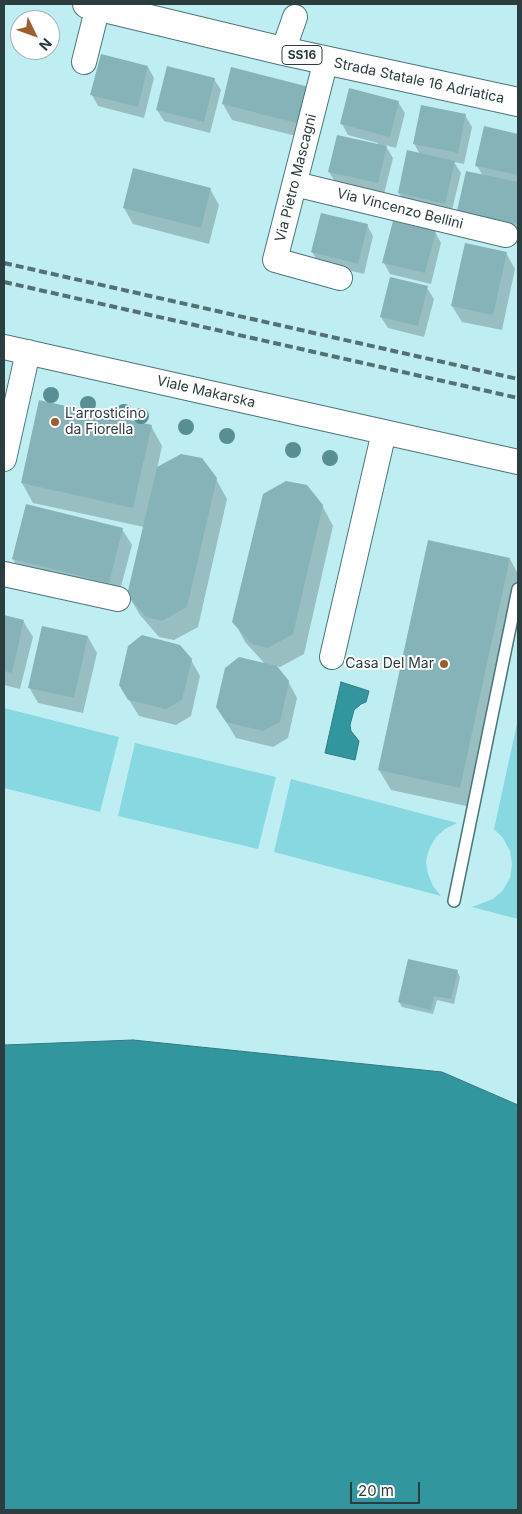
<!DOCTYPE html>
<style>
body{margin:0}
#map{position:relative;width:522px;height:1514px;overflow:hidden;background:#bfeef2;font-family:Inter,sans-serif}
canvas{display:block}
.frame{position:absolute;inset:0;border:5px solid #2b3d3f;pointer-events:none}
.north{position:absolute;left:10px;top:10px;width:50px;height:50px;box-sizing:border-box;background:#fff;border:1px solid #aab1b2;border-radius:50%;rotate:132deg;font-size:14px;font-weight:700;line-height:20px;text-align:center;color:#2b3d3f}
.north::after{content:'';display:block;margin:auto;width:18px;height:22px;background:#a15e2d;clip-path:polygon(50% 0,100% 100%,50% 72%,0 100%)}
.scale{position:absolute;left:350px;top:1482px;width:70px;height:22px;box-sizing:border-box;border:2px solid #2b3d3f;border-top:0;padding-left:6px;font-size:15px;line-height:18px;white-space:nowrap;color:#2b3d3f;-webkit-text-stroke:4px #fff;paint-order:stroke}
</style>
<div id="map">
<canvas width="522" height="1514"></canvas>
<div class="frame"></div>
<div class="north">N</div>
<div class="scale">20 m</div>
</div>
<script>
const c = document.querySelector('canvas').getContext('2d');
c.lineJoin = 'round';
function fill(path, color) { c.fillStyle = color; c.fill(path, 'evenodd'); }
const shape = rows => new Path2D(rows.map(r => 'M' + r).join(''));
function trace(path, color, width, dash) { c.strokeStyle = color; c.lineWidth = width; c.lineCap = dash ? 'butt' : 'round'; c.setLineDash(dash || []); c.stroke(path); }
function label(font, color, halo, rows, align = 'center') {
  c.font = font + ' Inter,sans-serif'; c.lineWidth = 4; c.setLineDash([]); c.textBaseline = 'middle'; c.strokeStyle = halo; c.fillStyle = color; for (const [text, x, y, turn = 0] of rows) {
    c.save(); c.translate(x, y); c.rotate((+turn || 0) * Math.PI / 180); c.textAlign = isNaN(turn) ? turn : align; if (halo) c.strokeText(text, 0, 0); c.fillText(text, 0, 0); c.restore();
  }
}
fill(shape([
 [4,708,119,737,100,812,4,788],
 [518,719,518,919,472,907,493,899,503,890,510,878,512,864,510,851,503,838,494,829],
 [135,743,276,777,258,849,118,816],
 [291,779,457,823,445,829,436,837,429,849,426,862,428,874,433,886,441,896,274,852]
]), '#87d8e0');
const water = shape([
 [341,682,369,691,366,702,361,704,354,710,350,725,351,731,359,741,355,760,325,753,341,682],
 [133,1040,442,1072,518,1105,518,1510,4,1510,4,1045,133,1040]
]);
fill(water, '#32969f');
trace(water, '#307b82', 1);
fill(shape([
 [148,67,154,78,144,118,98,106,92,95],
 [214,79,221,90,210,133,164,121,157,110],
 [312,89,312,140,232,120,223,104],
 [398,102,405,113,396,148,385,145,393,158,384,194,336,183,329,172,377,145,378,143,348,135,342,124],
 [465,115,472,127,464,164,454,162,461,173,451,214,405,204,399,193,420,155,414,143],
 [485,128,518,135,518,237,468,226,458,210,483,176,477,166],
 [210,189,219,205,209,244,133,224,124,208],
 [367,225,373,236,364,274,319,263,312,252],
 [435,232,441,243,431,284,390,274,384,263],
 [506,253,515,269,502,330,462,322,452,306],
 [427,288,434,299,424,337,388,328,381,317],
 [151,426,162,446,157,469,216,479,227,499,198,627,174,640,159,637,140,615,128,595,144,527,33,503,22,483],
 [322,505,333,526,304,654,280,667,276,666,288,681,297,698,288,738,273,747,236,738,217,707,266,665,245,642,234,621],
 [122,529,132,545,118,598,22,575,13,559],
 [510,559,518,574,518,592,471,807,391,790,379,770],
 [4,616,23,621,33,637,20,689,4,685],
 [88,637,97,653,83,713,38,703,29,687],
 [191,660,200,676,191,716,176,725,139,716,120,685],
 [457,971,460,977,454,1004,437,1000,433,1014,402,1007,399,1002]
]), '#0003');
fill(shape([
 [101,54,148,66,138,107,90,95],
 [167,66,215,78,204,122,156,110],
 [231,67,313,88,304,125,222,104],
 [349,88,399,101,390,137,340,124],
 [421,105,466,114,458,153,413,144],
 [484,126,518,134,518,175,475,166],
 [337,135,387,146,378,183,328,172],
 [407,150,455,161,445,204,398,193],
 [133,168,211,188,201,228,123,208],
 [466,171,518,182,518,224,457,211],
 [321,213,368,224,358,264,311,252],
 [393,221,436,231,425,273,382,263],
 [465,243,507,252,493,315,451,306],
 [390,277,428,286,418,326,380,317],
 [39,400,152,425,133,508,21,483],
 [181,454,202,458,217,478,187,607,162,621,146,617,127,595,157,467],
 [286,481,307,485,323,505,293,634,268,648,252,644,232,622,263,494],
 [26,504,123,528,109,583,12,559],
 [428,540,510,558,460,788,378,770],
 [4,615,24,620,12,673,4,671],
 [42,626,88,636,74,698,28,688],
 [142,635,180,645,192,659,182,700,166,709,128,700,119,685,128,646],
 [239,657,277,666,289,681,280,722,263,731,226,722,216,707,225,668],
 [408,959,458,970,451,999,434,996,431,1010,398,1002]
]), '#86b3b8');
const lane = shape([
 [454,901,518,589]
]);
const street = shape([
 [283,51,295,17],
 [326,60,275,260,340,278],
 [84,62,98,6],
 [295,184,506,235],
 [4,347,518,462],
 [4,459,28,352],
 [4,574,118,599],
 [332,657,384,432]
]);
const primary = shape([
 [87,4,283,51,518,102]
]);
trace(lane, '#4b767b', 14);
trace(street, '#4b767b', 26);
trace(primary, '#4b767b', 30);
trace(lane, '#fff', 11);
trace(street, '#fff', 24);
trace(primary, '#fff', 28);
trace(shape([
 [4,263,518,379],
 [4,282,518,398]
]), '#557072', 4, [8, 4]);
c.fillStyle = '#588f94';
for (const [x, y] of [
 [51,395],
 [88,404],
 [124,412],
 [141,416],
 [186,427],
 [227,436],
 [293,450],
 [330,458]
]) { c.beginPath(); c.arc(x, y, 8, 0, 2 * Math.PI); c.fill(); }
for (const [x, y, r, color] of [
 [55,422,5,"#a15e2d"],
 [444,664,5,"#a15e2d"]
]) { const dot = new Path2D(); dot.arc(x, y, r, 0, 2 * Math.PI); c.fillStyle = color; c.fill(dot); trace(dot, '#fff', 2); }
for (const [x, y, w] of [
 [302,55,40]
]) { const box = new Path2D(); box.roundRect(x - w / 2, y - 9.5, w, 19, 4); c.fillStyle = '#fff'; c.fill(box); trace(box, '#2b3d3f', 1); }
label('bold 12px', '#2b3d3f', null, [
 ["SS16",302,55]
]);
label('14px', '#2b3d3f', '#fff', [
 ["Strada Statale 16 Adriatica",419,81,12],
 ["Via Pietro Mascagni",296,178,-76],
 ["Via Vincenzo Bellini",400,209,14],
 ["Viale Makarska",206,392,13]
]);
label('14px', '#2b3d3f', '#fff', [
 ["L'arrosticino",65,414],
 ["da Fiorella",65,430],
 ["Casa Del Mar",434,664,"right"]
], 'left');
</script>
